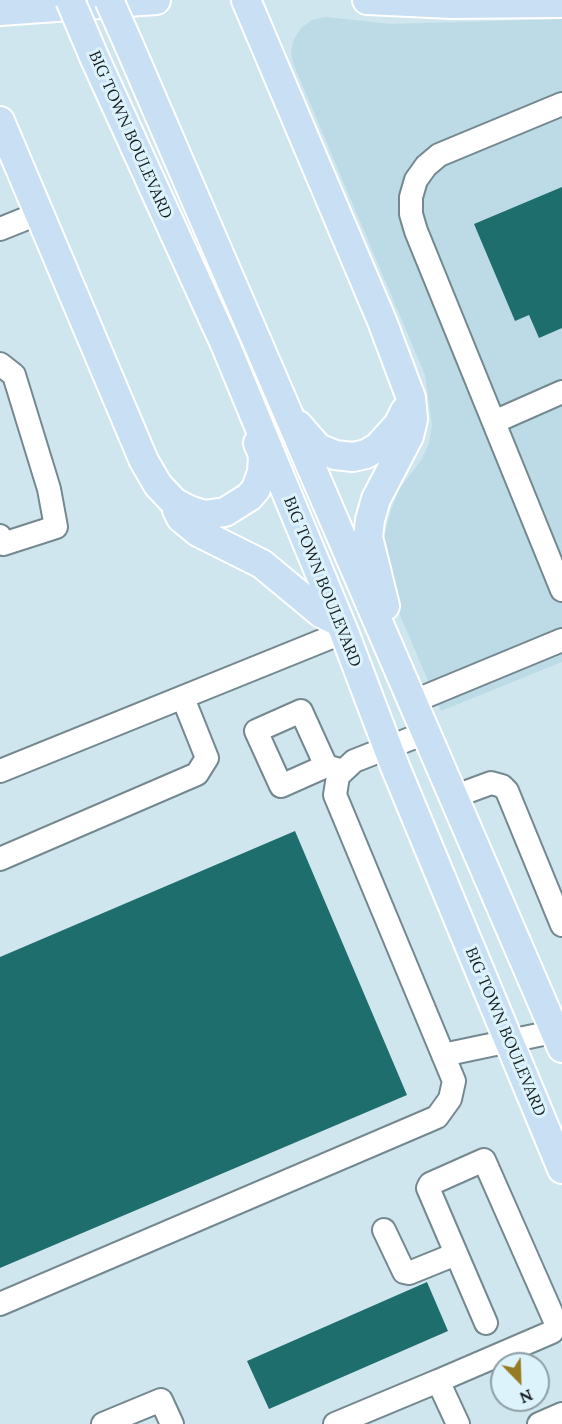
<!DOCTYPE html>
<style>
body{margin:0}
#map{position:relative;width:562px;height:1424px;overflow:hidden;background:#d0e6ee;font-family:Lora,serif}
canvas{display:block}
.north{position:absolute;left:490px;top:1352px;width:60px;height:60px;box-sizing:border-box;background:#ddf3fb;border:2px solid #8d9ea4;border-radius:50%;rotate:157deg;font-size:16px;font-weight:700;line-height:24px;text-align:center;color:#161e21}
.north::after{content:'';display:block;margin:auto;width:21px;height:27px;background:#977b24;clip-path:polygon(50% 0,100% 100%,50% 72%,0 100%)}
</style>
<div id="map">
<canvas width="562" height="1424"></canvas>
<div class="north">N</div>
</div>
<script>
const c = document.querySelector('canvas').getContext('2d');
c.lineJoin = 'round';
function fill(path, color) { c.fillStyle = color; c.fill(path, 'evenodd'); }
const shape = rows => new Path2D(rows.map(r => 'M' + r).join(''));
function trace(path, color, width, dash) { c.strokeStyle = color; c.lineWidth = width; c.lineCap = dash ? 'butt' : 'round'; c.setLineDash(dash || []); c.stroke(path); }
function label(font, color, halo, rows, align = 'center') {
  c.font = font + ' Lora,serif'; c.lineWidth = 6; c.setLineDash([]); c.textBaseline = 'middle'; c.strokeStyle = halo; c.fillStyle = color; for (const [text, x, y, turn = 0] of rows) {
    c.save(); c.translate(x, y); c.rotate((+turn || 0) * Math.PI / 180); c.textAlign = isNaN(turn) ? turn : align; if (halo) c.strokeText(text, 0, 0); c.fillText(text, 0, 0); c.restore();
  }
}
fill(shape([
 [326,17,391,24,562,19,562,662,441,711,397,608,389,582,384,538,391,510,400,488,422,459,429,443,432,425,425,375,293,63,291,50,294,39,301,28,312,20]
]), '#bddbe6');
fill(shape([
 [562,187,562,328,539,338,529,315,515,321,474,224],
 [295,831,407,1095,0,1268,0,957],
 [427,1282,448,1331,269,1409,247,1361]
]), '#1f6e6e');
const minor = shape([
 [562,104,439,155,426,166,416,180,411,197,411,214,416,231,562,590],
 [0,229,40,213],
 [0,364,14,375,49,489,56,527,3,544,0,536],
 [494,422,562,392],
 [412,702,562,640],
 [326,766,281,786,256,731,301,711,326,766,343,771],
 [0,771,344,632],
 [453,797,491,783,502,786,507,791,562,925],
 [0,859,197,774,207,758,183,698],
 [443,1055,562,1030],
 [384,1230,404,1272,409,1273,456,1254],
 [0,1304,437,1117,450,1099,454,1081,335,795,338,776,354,761,425,733],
 [438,1381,552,1332,555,1326,555,1321,484,1160,430,1184,428,1188,486,1323],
 [103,1424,161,1400,172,1424],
 [335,1424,438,1381,458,1424],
 [539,1424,562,1414]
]);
const major = shape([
 [246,0,382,321,411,398,413,419,409,436,376,499,370,520,368,537,385,606],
 [367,0,452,4,562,3],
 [0,11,156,0],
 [129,45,562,1048],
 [95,59,225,344,344,632,394,764,562,1169],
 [0,121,144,461,158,485,174,502,189,510,204,515,225,512,249,497,256,489,262,472,263,455,258,443],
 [298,425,318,448,335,455,353,457,366,454,378,447,398,425,405,411],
 [177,510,181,518,198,532,262,564,321,613,339,622]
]);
trace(minor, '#74888f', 26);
trace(major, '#fff', 32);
trace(minor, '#fff', 22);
trace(major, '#c9dff4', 28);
const majorBridge = shape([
 [70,0,95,59],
 [109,0,129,45]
]);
trace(majorBridge, '#fff', 32, []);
trace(majorBridge, '#c9dff4', 28);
label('16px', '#161e21', '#ddf3fb', [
 ["BIG TOWN BOULEVARD",130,135,66],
 ["BIG TOWN BOULEVARD",322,582,68],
 ["BIG TOWN BOULEVARD",505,1032,67]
]);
</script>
